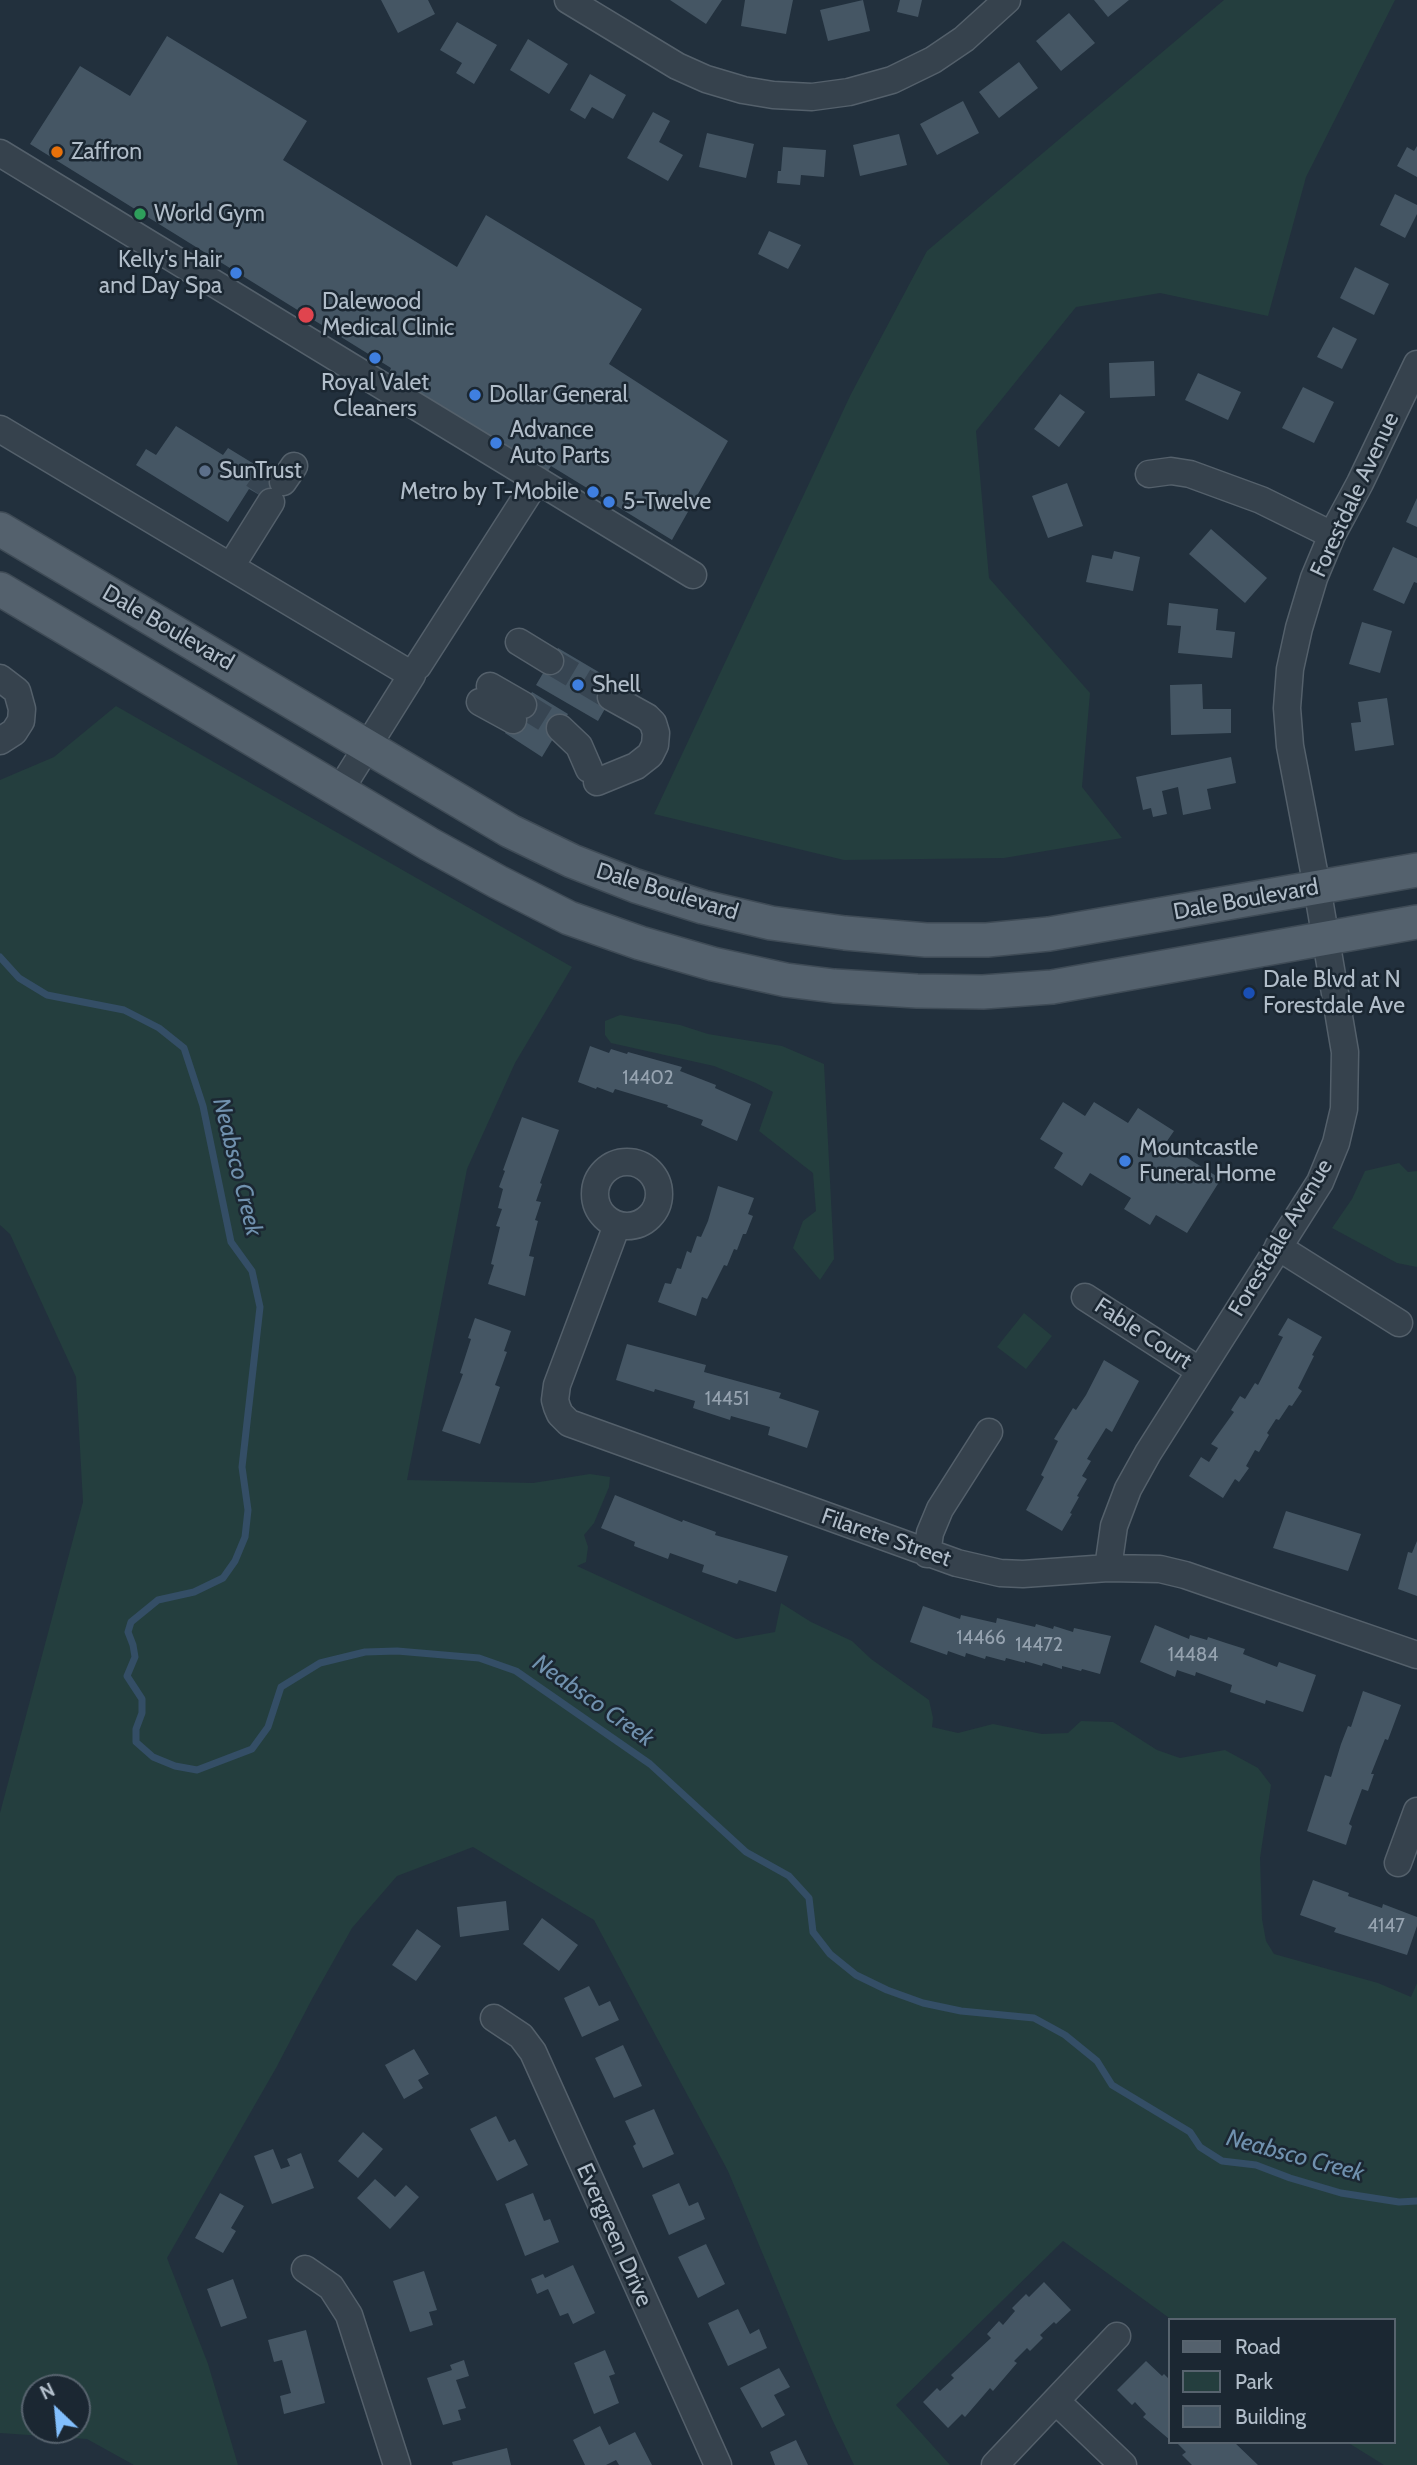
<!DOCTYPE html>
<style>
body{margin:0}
#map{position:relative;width:1417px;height:2465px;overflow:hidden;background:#22303d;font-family:Cabin,sans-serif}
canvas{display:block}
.legend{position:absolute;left:1168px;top:2318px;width:228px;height:126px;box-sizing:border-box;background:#1b2732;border:2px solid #57636e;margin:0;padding:9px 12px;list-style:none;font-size:21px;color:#b1bdc9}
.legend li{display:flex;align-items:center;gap:14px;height:35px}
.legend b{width:35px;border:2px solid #57636e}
.north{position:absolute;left:21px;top:2374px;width:70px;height:70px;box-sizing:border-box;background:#1b2732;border:2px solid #57636e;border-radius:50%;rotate:334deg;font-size:19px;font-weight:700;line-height:28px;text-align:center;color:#b1bdc9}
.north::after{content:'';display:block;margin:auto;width:24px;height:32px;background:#82bffd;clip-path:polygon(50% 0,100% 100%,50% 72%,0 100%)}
</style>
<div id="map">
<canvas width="1417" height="2465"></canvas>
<ul class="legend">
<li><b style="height:9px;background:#54616d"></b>Road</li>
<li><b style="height:19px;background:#243e3e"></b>Park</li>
<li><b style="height:19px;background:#455664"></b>Building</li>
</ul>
<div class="north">N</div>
</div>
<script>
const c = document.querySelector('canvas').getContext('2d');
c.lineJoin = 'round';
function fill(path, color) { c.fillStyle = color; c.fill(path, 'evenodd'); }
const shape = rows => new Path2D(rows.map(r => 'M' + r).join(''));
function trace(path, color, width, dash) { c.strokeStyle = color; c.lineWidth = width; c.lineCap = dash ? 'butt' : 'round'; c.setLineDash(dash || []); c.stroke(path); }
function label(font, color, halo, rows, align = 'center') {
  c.font = font + ' Cabin,sans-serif'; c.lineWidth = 5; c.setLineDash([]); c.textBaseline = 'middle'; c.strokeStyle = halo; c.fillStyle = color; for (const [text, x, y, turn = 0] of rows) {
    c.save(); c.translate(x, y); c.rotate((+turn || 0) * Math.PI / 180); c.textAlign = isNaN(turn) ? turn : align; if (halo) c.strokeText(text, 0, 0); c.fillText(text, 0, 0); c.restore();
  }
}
fill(shape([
 [1224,0,1395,0,1306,177,1268,316,1160,293,1076,307,976,431,989,578,1090,693,1082,787,1122,838,1004,858,844,860,654,814,851,394,927,251],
 [116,706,572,967,515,1063,467,1169,407,1480,533,1483,590,1474,610,1477,609,1487,594,1523,584,1535,588,1547,586,1562,577,1566,736,1639,775,1632,781,1603,811,1622,852,1641,871,1659,929,1700,933,1718,932,1727,958,1733,993,1724,1042,1734,1068,1733,1081,1721,1113,1722,1157,1750,1180,1758,1225,1750,1258,1768,1271,1785,1260,1858,1262,1919,1266,1941,1274,1954,1378,1983,1411,1997,1417,1983,1417,2465,1384,2465,1347,2442,1394,2442,1394,2320,1172,2320,1063,2241,896,2405,950,2465,854,2465,832,2419,728,2171,594,1920,473,1847,397,1876,352,1928,312,1999,276,2068,167,2258,208,2364,238,2465,134,2465,87,2439,0,2433,0,1813,83,1502,76,1377,10,1234,0,1225,0,780,54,757],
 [35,2388,77,2388,77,2430,35,2430],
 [620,1015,680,1025,708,1034,782,1046,824,1064,834,1259,820,1280,793,1248,803,1221,816,1211,813,1173,759,1131,773,1092,756,1083,714,1066,611,1043,605,1035,605,1021],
 [1399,1163,1408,1172,1417,1171,1417,1267,1397,1263,1332,1228,1352,1199,1365,1171],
 [1024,1313,1052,1336,1026,1369,997,1347]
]), '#243e3e');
trace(shape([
 [0,957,19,978,47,995,124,1010,159,1028,184,1048,203,1106,231,1242,252,1271,260,1307,242,1467,248,1510,245,1537,235,1561,223,1578,194,1592,158,1600,131,1622,128,1632,133,1645,135,1657,127,1676,142,1699,142,1713,136,1729,136,1742,153,1757,175,1766,197,1770,252,1749,268,1727,281,1687,320,1663,365,1652,397,1651,479,1658,516,1671,650,1764,746,1852,789,1876,809,1898,813,1932,830,1954,856,1975,887,1990,923,2003,961,2011,1034,2018,1065,2035,1097,2061,1112,2085,1190,2132,1200,2147,1222,2161,1256,2165,1290,2178,1341,2193,1399,2202,1417,2201]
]), '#344e66', 7);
fill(shape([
 [381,0,428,0,435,14,398,33],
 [670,0,722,0,706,24],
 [745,0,793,0,786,34,741,26],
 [863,0,870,31,828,41,820,10],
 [900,0,922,0,918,17,897,12],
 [1094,0,1129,0,1108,17],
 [1069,13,1095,43,1061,71,1036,41],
 [457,22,497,45,474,84,456,73,462,63,440,50],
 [167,36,307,121,283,160,457,267,486,215,642,309,609,364,728,441,672,540,551,466,546,474,388,376,391,368,30,144,80,66,130,96],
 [528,39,568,64,549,94,510,70],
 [1019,62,1038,88,999,118,979,92],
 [590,74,626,95,613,119,592,107,585,119,570,110],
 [963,101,979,133,937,155,920,124],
 [653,112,670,121,659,142,683,155,668,181,627,158],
 [707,133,754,144,746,178,699,167],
 [899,134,907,165,860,176,853,145],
 [1417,146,1417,177,1397,166,1407,147,1414,151],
 [783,147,826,150,824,177,801,175,800,185,777,183,778,171,781,171],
 [1395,194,1417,205,1417,214,1405,238,1380,225],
 [769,231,801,245,788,269,758,254],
 [1355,267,1389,284,1374,315,1340,298],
 [1333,327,1357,339,1342,369,1317,357],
 [1154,361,1155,396,1110,398,1109,363],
 [1198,373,1241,392,1228,420,1185,400],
 [1303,387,1334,402,1314,443,1282,428],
 [1060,394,1085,412,1059,447,1034,429],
 [176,426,223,455,228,448,290,486,277,505,249,489,228,522,136,465,146,449,156,455],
 [1067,483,1083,526,1048,538,1032,496],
 [1417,498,1417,527,1406,522],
 [1211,529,1267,578,1245,603,1189,554],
 [1393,547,1417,558,1417,583,1414,582,1404,604,1373,590],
 [1114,551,1140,557,1133,591,1086,582,1092,555,1112,559],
 [1169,603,1218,609,1216,630,1235,632,1232,658,1178,653,1181,626,1167,625],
 [1362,622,1392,631,1380,673,1349,664],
 [558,648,619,684,598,721,536,685],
 [1202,684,1203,709,1231,709,1231,733,1171,735,1170,685],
 [532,692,568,714,542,757,505,733],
 [1387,698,1394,745,1355,751,1351,723,1361,722,1358,702],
 [1231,757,1236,783,1207,789,1211,809,1183,815,1178,787,1162,791,1167,814,1153,817,1151,808,1143,810,1136,777],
 [590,1046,609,1053,611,1049,627,1054,628,1052,682,1067,680,1071,716,1085,715,1088,751,1104,737,1141,701,1125,703,1120,667,1107,668,1105,615,1089,613,1093,597,1087,596,1089,578,1082],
 [1063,1102,1085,1116,1094,1102,1128,1123,1138,1108,1174,1131,1165,1144,1221,1179,1187,1233,1156,1215,1150,1225,1124,1209,1131,1198,1090,1173,1082,1186,1054,1168,1063,1153,1040,1139],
 [522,1117,559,1130,540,1183,542,1184,536,1201,541,1202,535,1220,538,1221,529,1256,534,1257,525,1296,488,1284,494,1265,491,1264,500,1227,496,1226,502,1209,498,1208,503,1189,499,1187,505,1171,503,1170],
 [718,1186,754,1198,748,1214,753,1216,746,1234,743,1234,737,1250,734,1249,727,1266,724,1265,707,1299,702,1297,696,1316,658,1302,665,1283,671,1284,677,1268,681,1269,687,1251,691,1253,697,1236,701,1237,708,1221],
 [475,1318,511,1331,504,1351,507,1352,495,1385,500,1387,480,1444,442,1431,463,1374,460,1373,471,1339,468,1338],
 [1288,1318,1322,1337,1312,1355,1314,1356,1298,1388,1302,1391,1292,1406,1289,1405,1279,1420,1276,1419,1267,1433,1269,1435,1259,1452,1255,1450,1246,1466,1249,1468,1239,1482,1235,1479,1223,1498,1189,1476,1201,1457,1209,1462,1218,1448,1211,1444,1234,1412,1231,1410,1240,1396,1245,1399,1255,1383,1258,1385,1283,1337,1278,1335],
 [627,1344,706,1365,704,1372,781,1393,779,1398,819,1411,807,1448,768,1435,770,1427,731,1416,730,1420,693,1408,695,1401,655,1389,654,1392,616,1380],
 [1104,1360,1139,1381,1112,1432,1106,1428,1087,1459,1091,1461,1082,1476,1087,1479,1077,1496,1079,1497,1070,1513,1072,1514,1062,1531,1026,1510,1044,1477,1041,1475,1058,1441,1054,1439,1073,1408,1076,1410,1086,1395],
 [615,1495,682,1522,683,1520,716,1532,715,1535,788,1556,776,1592,739,1580,737,1584,702,1572,704,1565,670,1553,668,1559,634,1546,635,1542,601,1528],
 [1286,1511,1361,1534,1348,1571,1273,1548],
 [1417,1541,1417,1596,1398,1589,1408,1552,1412,1553],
 [923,1606,960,1619,961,1615,996,1623,997,1618,1035,1627,1036,1624,1053,1629,1054,1626,1073,1632,1074,1628,1111,1636,1100,1674,1082,1669,1081,1671,1062,1666,1062,1669,1043,1663,1042,1666,1025,1661,1025,1663,1006,1658,1005,1661,986,1656,985,1659,966,1653,965,1657,948,1651,947,1655,910,1642],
 [1155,1625,1189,1639,1190,1635,1207,1640,1208,1637,1226,1643,1245,1649,1243,1654,1277,1667,1279,1662,1316,1675,1303,1712,1266,1700,1265,1704,1230,1692,1232,1685,1196,1672,1195,1676,1177,1670,1175,1677,1140,1662],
 [1363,1691,1401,1705,1388,1740,1385,1739,1371,1774,1374,1774,1368,1791,1362,1789,1349,1824,1352,1826,1346,1845,1307,1831,1325,1775,1331,1777,1341,1744,1348,1726,1351,1727],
 [1313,1880,1349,1893,1348,1896,1382,1908,1383,1904,1417,1917,1417,1926,1407,1955,1334,1932,1336,1928,1300,1915],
 [506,1901,509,1930,460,1937,457,1907],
 [542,1918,578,1945,559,1971,523,1944],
 [417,1929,441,1946,416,1981,392,1965],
 [589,1986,599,2006,610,2001,619,2020,582,2037,564,1998],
 [623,2045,642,2086,614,2098,595,2058],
 [414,2049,429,2074,418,2080,423,2088,404,2099,385,2065],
 [654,2109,674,2154,643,2168,633,2146,636,2144,625,2121],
 [496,2116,509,2142,515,2139,528,2165,497,2181,470,2129],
 [363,2132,383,2149,358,2178,338,2161],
 [273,2149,281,2169,290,2166,287,2159,301,2153,314,2188,272,2204,254,2156],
 [375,2179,395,2197,406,2185,419,2197,390,2229,357,2198],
 [679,2183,689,2206,698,2202,705,2219,669,2235,652,2195],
 [220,2193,244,2206,231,2228,236,2231,223,2253,195,2238],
 [533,2193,544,2221,550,2219,559,2242,525,2256,505,2204],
 [706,2244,725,2284,698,2298,678,2257],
 [573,2265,595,2313,573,2324,568,2313,560,2316,548,2289,537,2294,531,2279,543,2274,545,2278],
 [424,2271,437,2310,429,2312,433,2325,410,2332,393,2281],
 [233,2279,247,2318,221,2327,207,2289],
 [1044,2282,1071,2310,1056,2324,1054,2322,1040,2335,1043,2338,1030,2351,1027,2348,1014,2361,1017,2363,993,2391,990,2388,965,2417,962,2414,948,2428,923,2402,937,2388,940,2391,954,2378,951,2375,991,2338,987,2334,999,2321,1003,2325,1015,2311,1012,2308,1026,2294,1029,2297],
 [738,2309,750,2334,759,2329,767,2348,728,2366,708,2323],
 [306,2330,325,2403,284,2414,280,2396,291,2393,282,2360,274,2362,268,2340],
 [605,2350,615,2374,609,2376,619,2403,594,2414,574,2363],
 [464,2360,469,2376,456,2380,466,2408,458,2410,461,2420,443,2425,427,2378,452,2370,450,2365],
 [1146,2361,1162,2376,1164,2374,1170,2380,1170,2440,1143,2417,1146,2414,1135,2402,1132,2405,1117,2390],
 [779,2368,790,2387,774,2395,785,2415,762,2428,740,2388],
 [600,2426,609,2445,635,2432,652,2465,619,2465,616,2460,606,2465,585,2465,573,2440],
 [796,2440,808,2465,775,2465,770,2452],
 [1176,2442,1234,2442,1258,2465,1192,2465,1182,2455,1186,2452],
 [507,2448,511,2465,453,2465,452,2462]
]), '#455664');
trace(shape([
 [257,493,270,474],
 [550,661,611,697],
 [523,705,560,728]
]), '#374552', 26, [26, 13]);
const minor = shape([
 [568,0,677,66,706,79,743,90,773,95,812,97,849,92,892,80,933,60,964,39,1007,0],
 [0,153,693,575],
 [0,429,412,675,340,790],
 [1149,474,1171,471,1190,474,1261,500,1332,535],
 [283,482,294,466],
 [231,566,271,502],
 [519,642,550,661],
 [418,666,537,480],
 [0,678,17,691,22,709,21,721,14,732,0,741],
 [490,686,523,705],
 [480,702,513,720],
 [560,728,579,746,589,769],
 [597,782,636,766,650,755,655,745,656,733,653,723,647,717,611,697],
 '595 1194a32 32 0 1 1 64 0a32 32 0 1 1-64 0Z',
 [617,1225,557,1385,555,1400,557,1407,560,1414,569,1423,957,1563,1000,1573,1023,1574,1108,1568,1160,1569,1185,1575,1417,1655],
 [1278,1247,1399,1323],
 [1085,1297,1200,1371],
 [927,1554,930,1533,940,1509,989,1432],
 [1108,1568,1114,1526,1128,1489,1148,1453,1320,1182,1336,1143,1344,1109,1345,1052,1317,887,1290,746,1287,708,1290,669,1299,628,1314,578,1332,535,1360,483,1417,364],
 [1398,1863,1417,1811],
 [494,2018,521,2036,533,2052,718,2465],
 [305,2269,331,2287,349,2315,397,2465],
 [1056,2401,1123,2465],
 [995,2465,1117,2336]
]);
const major = shape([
 [0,529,510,831,572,861,636,886,703,907,771,923,845,933,926,940,987,940,1049,934,1417,870],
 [0,589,429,844,498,882,569,918,640,943,713,964,786,980,834,986,917,991,983,992,1052,987,1417,922]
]);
trace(minor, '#54606b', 29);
trace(major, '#3f4b56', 36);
trace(minor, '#36424d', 26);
trace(major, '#54616d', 33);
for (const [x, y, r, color] of [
 [57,152,7,"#e8710a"],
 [140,214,7,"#2e9e5b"],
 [236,273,7,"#3f7fe0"],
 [306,315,9,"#e0444e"],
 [375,358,7,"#3f7fe0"],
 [475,395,7,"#3f7fe0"],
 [496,443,7,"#3f7fe0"],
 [205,471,7,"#5c6f8a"],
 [593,492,7,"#3f7fe0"],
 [609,502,7,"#3f7fe0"],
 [578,685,7,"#3f7fe0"],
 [1249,993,7,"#1a4fb4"],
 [1125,1161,7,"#3f7fe0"]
]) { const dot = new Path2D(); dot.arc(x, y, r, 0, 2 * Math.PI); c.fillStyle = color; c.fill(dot); trace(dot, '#1b2732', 2.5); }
label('19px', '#96a3b0', null, [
 ["14402",648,1078],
 ["14451",727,1399],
 ["14466",981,1638],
 ["14472",1039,1645],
 ["14484",1193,1655],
 ["4147",1386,1926]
]);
label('23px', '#b1bdc9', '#1b2732', [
 ["Zaffron",71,152],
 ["World Gym",154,214],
 ["Kelly's Hair",222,260,"right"],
 ["and Day Spa",222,286,"right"],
 ["Dalewood",322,302],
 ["Medical Clinic",322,328],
 ["Royal Valet",375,383,"center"],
 ["Cleaners",375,409,"center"],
 ["Dollar General",489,395],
 ["Advance",510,430],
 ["Auto Parts",510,456],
 ["SunTrust",219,471],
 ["Metro by T-Mobile",579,492,"right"],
 ["5-Twelve",623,502],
 ["Shell",592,685],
 ["Dale Blvd at N",1263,980],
 ["Forestdale Ave",1263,1006],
 ["Mountcastle",1139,1148],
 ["Funeral Home",1139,1174]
], 'left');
label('23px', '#b1bdc9', '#1b2732', [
 ["Forestdale Avenue",1355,495,-65],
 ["Dale Boulevard",168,628,30],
 ["Dale Boulevard",667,892,17],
 ["Dale Boulevard",1246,900,-10],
 ["Forestdale Avenue",1281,1238,-59],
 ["Fable Court",1143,1334,33],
 ["Filarete Street",886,1538,19],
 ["Evergreen Drive",614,2235,66]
]);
label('italic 24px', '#7091ae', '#1b2732', [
 ["Neabsco Creek",237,1167,76],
 ["Neabsco Creek",593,1701,35],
 ["Neabsco Creek",1295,2156,15]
]);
</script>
